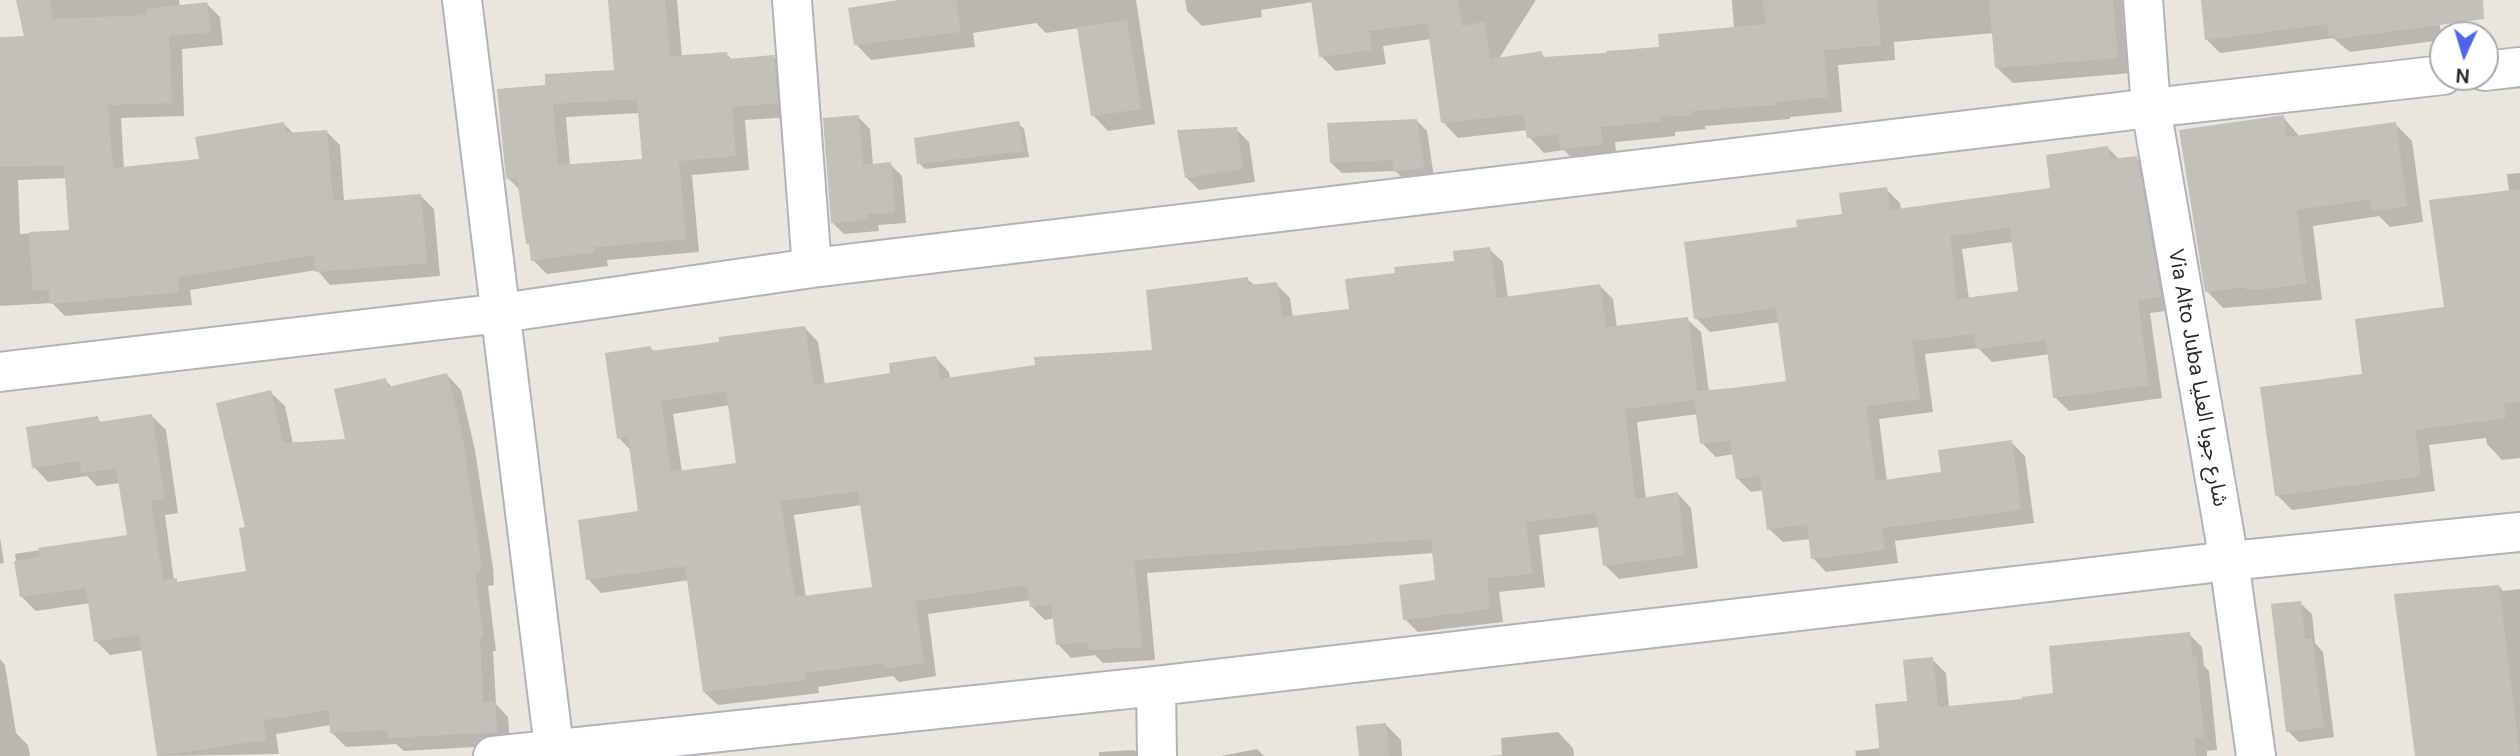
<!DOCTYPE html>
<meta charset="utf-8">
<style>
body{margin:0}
#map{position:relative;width:2520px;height:756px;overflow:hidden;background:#eae5dd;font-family:"DM Sans",sans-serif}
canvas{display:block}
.north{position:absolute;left:2429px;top:21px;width:70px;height:70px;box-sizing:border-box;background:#fff;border:2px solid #aaa;border-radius:50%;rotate:184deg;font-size:19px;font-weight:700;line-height:28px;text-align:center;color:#2a2a2a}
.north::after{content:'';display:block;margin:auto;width:24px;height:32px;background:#4e65e7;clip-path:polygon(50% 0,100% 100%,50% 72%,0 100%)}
</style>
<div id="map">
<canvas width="2520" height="756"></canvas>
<div class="north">N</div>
</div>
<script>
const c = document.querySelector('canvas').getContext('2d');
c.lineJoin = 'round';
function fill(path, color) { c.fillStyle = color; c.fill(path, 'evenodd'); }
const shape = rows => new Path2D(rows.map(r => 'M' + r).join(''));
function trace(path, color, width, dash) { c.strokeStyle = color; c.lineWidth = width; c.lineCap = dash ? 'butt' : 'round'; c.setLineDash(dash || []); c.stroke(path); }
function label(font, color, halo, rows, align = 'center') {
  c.font = font + ' "DM Sans","Noto Sans Arabic",sans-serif'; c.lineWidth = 6; c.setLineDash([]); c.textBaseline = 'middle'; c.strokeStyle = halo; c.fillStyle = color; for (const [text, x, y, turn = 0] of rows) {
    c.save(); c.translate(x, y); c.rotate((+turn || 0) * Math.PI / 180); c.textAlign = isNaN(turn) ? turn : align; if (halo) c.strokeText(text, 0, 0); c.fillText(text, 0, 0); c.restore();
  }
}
fill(shape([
 [18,0,179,0,180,7,207,4,220,17,223,45,182,49,184,116,121,118,124,169,201,160,284,124,294,134,326,131,340,145,344,202,420,195,434,209,440,276,330,285,317,270,190,290,192,305,65,316,52,303,0,306,0,39,26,39],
 [67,178,71,231,20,234,18,180],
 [610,0,677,0,682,57,726,54,734,61,774,57,787,71,791,117,745,120,749,170,692,175,699,252,607,260,608,266,547,274,533,260,531,246,528,243,521,191,508,178,547,87,616,72],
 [640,113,644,160,570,166,566,117],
 [903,0,1136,0,1155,124,1108,131,1093,115,1079,28,1046,33,1036,23,973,33,975,47,871,60,856,44],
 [1185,0,1536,0,1498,60,1541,53,1546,59,1661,48,1734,29,1732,0,2126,0,2132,73,2013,83,1997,68,1994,33,1894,42,1895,60,1838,65,1842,112,1790,117,1790,119,1705,126,1706,129,1675,132,1675,136,1615,142,1617,160,1577,163,1564,150,1544,153,1529,137,1528,130,1458,138,1443,122,1431,39,1383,46,1386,64,1336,71,1321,56,1313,2,1261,10,1262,17,1202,26,1187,11],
 [2203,0,2436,0,2442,40,2350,52,2333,38,2220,53,2206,39],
 [858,117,870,129,873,165,890,164,902,176,906,223,878,225,879,231,844,234,832,222],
 [2283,117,2300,137,2395,124,2412,141,2423,222,2390,227,2379,216,2313,226,2322,300,2223,308,2207,291],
 [1417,121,1427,131,1434,177,1406,181,1395,171,1342,173,1331,163],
 [1018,123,1024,129,1029,157,925,169,919,163],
 [1236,129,1249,142,1255,182,1199,190,1186,177],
 [2108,148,2120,160,2136,158,2150,171,2174,310,2150,313,2162,398,2069,411,2055,397,2050,354,1992,362,1978,348,1925,354,1933,412,1879,419,1887,482,1943,474,2011,442,2025,456,2034,523,1895,541,1898,563,1826,572,1813,558,1810,539,1783,542,1769,529,1764,490,1751,492,1737,478,1734,454,1716,457,1702,443,1698,414,1637,422,1646,499,1678,494,1691,508,1698,568,1619,579,1605,565,1600,527,1539,535,1545,587,1499,592,1503,622,1418,632,1405,619,1437,581,1434,553,1147,573,1155,660,1103,663,1095,655,1071,658,1058,644,1055,618,1045,620,1031,606,1031,600,928,614,936,676,899,682,893,676,818,687,819,693,718,705,704,692,689,580,601,593,588,579,640,512,631,451,619,438,650,347,655,353,805,328,818,342,825,385,892,374,936,358,949,372,950,379,1154,351,1247,279,1255,286,1276,284,1290,298,1293,318,1351,311,1397,274,1456,263,1489,249,1503,262,1508,298,1600,286,1613,299,1617,328,1687,319,1701,332,1709,392,1788,382,1780,322,1710,332,1696,318,1799,228,1844,216,1886,189,1900,203,1901,210,2052,190],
 [2013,242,2020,293,1969,299,1962,249],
 [730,405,738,464,682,472,673,414],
 [862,505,874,588,806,598,794,515],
 [2520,173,2520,458,2502,460,2487,444,2486,438,2429,445,2435,491,2292,510,2277,495,2446,308,2509,192,2507,174],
 [447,375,461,390,475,450,493,568,494,585,488,586,496,651,493,651,496,704,508,717,510,745,404,751,396,744,346,747,332,733,331,725,276,734,279,754,159,756,143,650,110,655,96,641,90,603,36,611,21,596,15,554,129,536,120,483,97,486,87,476,48,482,34,467,97,418,102,423,152,416,166,430,178,513,165,515,174,581,179,583,248,573,247,529,270,392,285,406,293,444,348,440,385,380,393,388],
 [0,537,4,563,0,564],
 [2499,586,2503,591,2520,589,2520,756,2416,756],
 [2300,603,2312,614,2315,643,2323,652,2334,737,2299,742,2288,731],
 [2189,634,2202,647,2204,666,2209,671,2217,750,2207,751,2207,756,1856,756,1855,751,1881,748,1932,659,1946,673,1949,708,2024,701,2055,695],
 [0,659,5,665,16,733,28,745,30,756,0,756],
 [1386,725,1401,740,1402,756,1360,756],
 [1558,732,1573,748,1574,756,1489,756,1502,755,1501,738],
 [1257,749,1264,756,1221,756],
 [1134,750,1141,756,1099,756,1099,752]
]), '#0003');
fill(shape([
 [16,0,49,0,53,19,147,15,147,9,207,2,211,32,169,36,172,103,108,105,113,168,199,159,195,137,284,122,286,133,327,130,333,201,421,194,427,263,315,272,314,255,178,277,179,292,50,304,49,290,33,291,29,232,69,230,64,165,0,167,0,37,24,36],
 [608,0,665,0,670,56,727,52,728,59,774,55,778,103,732,107,736,156,679,161,686,239,594,247,595,252,531,261,529,244,526,244,517,178,506,179,497,89,545,85,545,74,614,70],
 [637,99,642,159,558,165,553,104],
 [899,0,956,0,961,32,854,45,848,8],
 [1311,0,1458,0,1462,26,1484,22,1490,59,1542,51,1543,57,1606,53,1606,51,1659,47,1658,34,1766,24,1763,0,1877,0,1881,45,1824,50,1828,97,1775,102,1775,105,1691,111,1691,115,1660,117,1661,121,1601,127,1602,145,1560,149,1558,134,1527,138,1523,114,1441,123,1427,23,1369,31,1372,50,1319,57],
 [1989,0,2113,0,2118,58,1995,68],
 [2201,0,2483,0,2484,19,2335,39,2334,35,2329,36,2327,24,2205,40],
 [1127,20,1141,109,1091,116,1077,27],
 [859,115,863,165,891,162,895,212,868,214,868,220,831,223,823,118],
 [2284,115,2286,137,2396,122,2407,206,2371,211,2370,199,2297,210,2306,283,2265,289,2246,290,2246,287,2205,292,2179,130],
 [1417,119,1424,167,1394,172,1392,160,1330,163,1327,123],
 [1019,121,1024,151,917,164,914,138],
 [1237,127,1243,169,1185,178,1177,130],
 [2108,146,2110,159,2137,156,2161,297,2138,300,2149,385,2053,398,2046,340,1977,349,1974,334,1912,341,1920,399,1866,406,1876,481,1941,472,1938,450,2012,440,2021,510,1882,528,1885,550,1811,559,1807,524,1767,530,1760,476,1736,479,1730,440,1700,444,1694,400,1625,409,1635,499,1678,492,1685,555,1603,566,1596,513,1526,522,1532,574,1487,578,1490,609,1403,620,1399,585,1435,580,1431,539,1134,560,1142,647,1088,650,1087,642,1056,645,1051,604,1030,607,1027,585,915,601,924,663,884,669,883,663,805,673,806,680,703,692,685,566,586,580,578,520,638,511,628,437,617,439,605,353,651,346,651,351,719,342,719,337,805,326,814,385,890,373,889,363,936,356,940,379,1035,365,1034,357,1152,350,1146,290,1248,277,1249,285,1277,282,1282,317,1349,309,1345,279,1395,273,1394,267,1454,261,1453,251,1490,247,1497,298,1600,284,1606,327,1688,317,1697,391,1733,388,1786,381,1776,308,1694,319,1684,242,1797,227,1796,220,1842,214,1839,193,1887,187,1890,210,2050,188,2046,155],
 [2010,227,2018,291,1957,299,1950,236],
 [726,391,736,463,671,472,661,401],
 [858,491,872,587,795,597,781,501],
 [2520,189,2520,402,2504,403,2506,418,2415,430,2421,476,2275,496,2260,387,2362,374,2355,319,2444,307,2429,200],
 [447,373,462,434,480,553,481,572,475,572,483,637,480,638,483,702,495,701,497,732,388,738,387,730,330,733,329,710,263,720,266,740,157,756,139,634,94,642,86,588,20,597,14,561,40,557,38,548,127,535,116,468,81,473,80,461,32,468,26,427,98,416,99,422,152,414,165,499,151,501,163,580,177,578,177,582,246,571,239,528,245,527,216,403,271,390,283,443,345,439,334,389,386,378,388,387],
 [2499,585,2520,756,2415,756,2394,594],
 [2301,601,2305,639,2312,638,2324,727,2286,732,2271,604],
 [2190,632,2192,656,2196,655,2204,737,2194,738,2196,756,1880,756,1875,704,1907,701,1903,660,1933,657,1938,707,2022,699,2022,697,2053,693,2049,646],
 [1386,723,1389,756,1359,756,1356,726]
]), '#c3bfb9');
const minor = shape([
 [462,0,555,756],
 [792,0,812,268],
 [2485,71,2520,67],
 [0,372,501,313,812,268,2151,108,2443,75],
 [1156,686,1157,756],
 [493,756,1156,686,2229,561,2520,532]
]);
const tertiary = shape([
 [2143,0,2151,108,2229,561,2256,756]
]);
trace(minor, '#b1b3bc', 42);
trace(tertiary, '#b1b3bc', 42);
trace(minor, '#fff', 38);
trace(tertiary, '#fff', 38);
label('21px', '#2a2a2a', '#fff', [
 ["Via Alto Juba شارع جوبا العليا",2197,378,80]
]);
</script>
